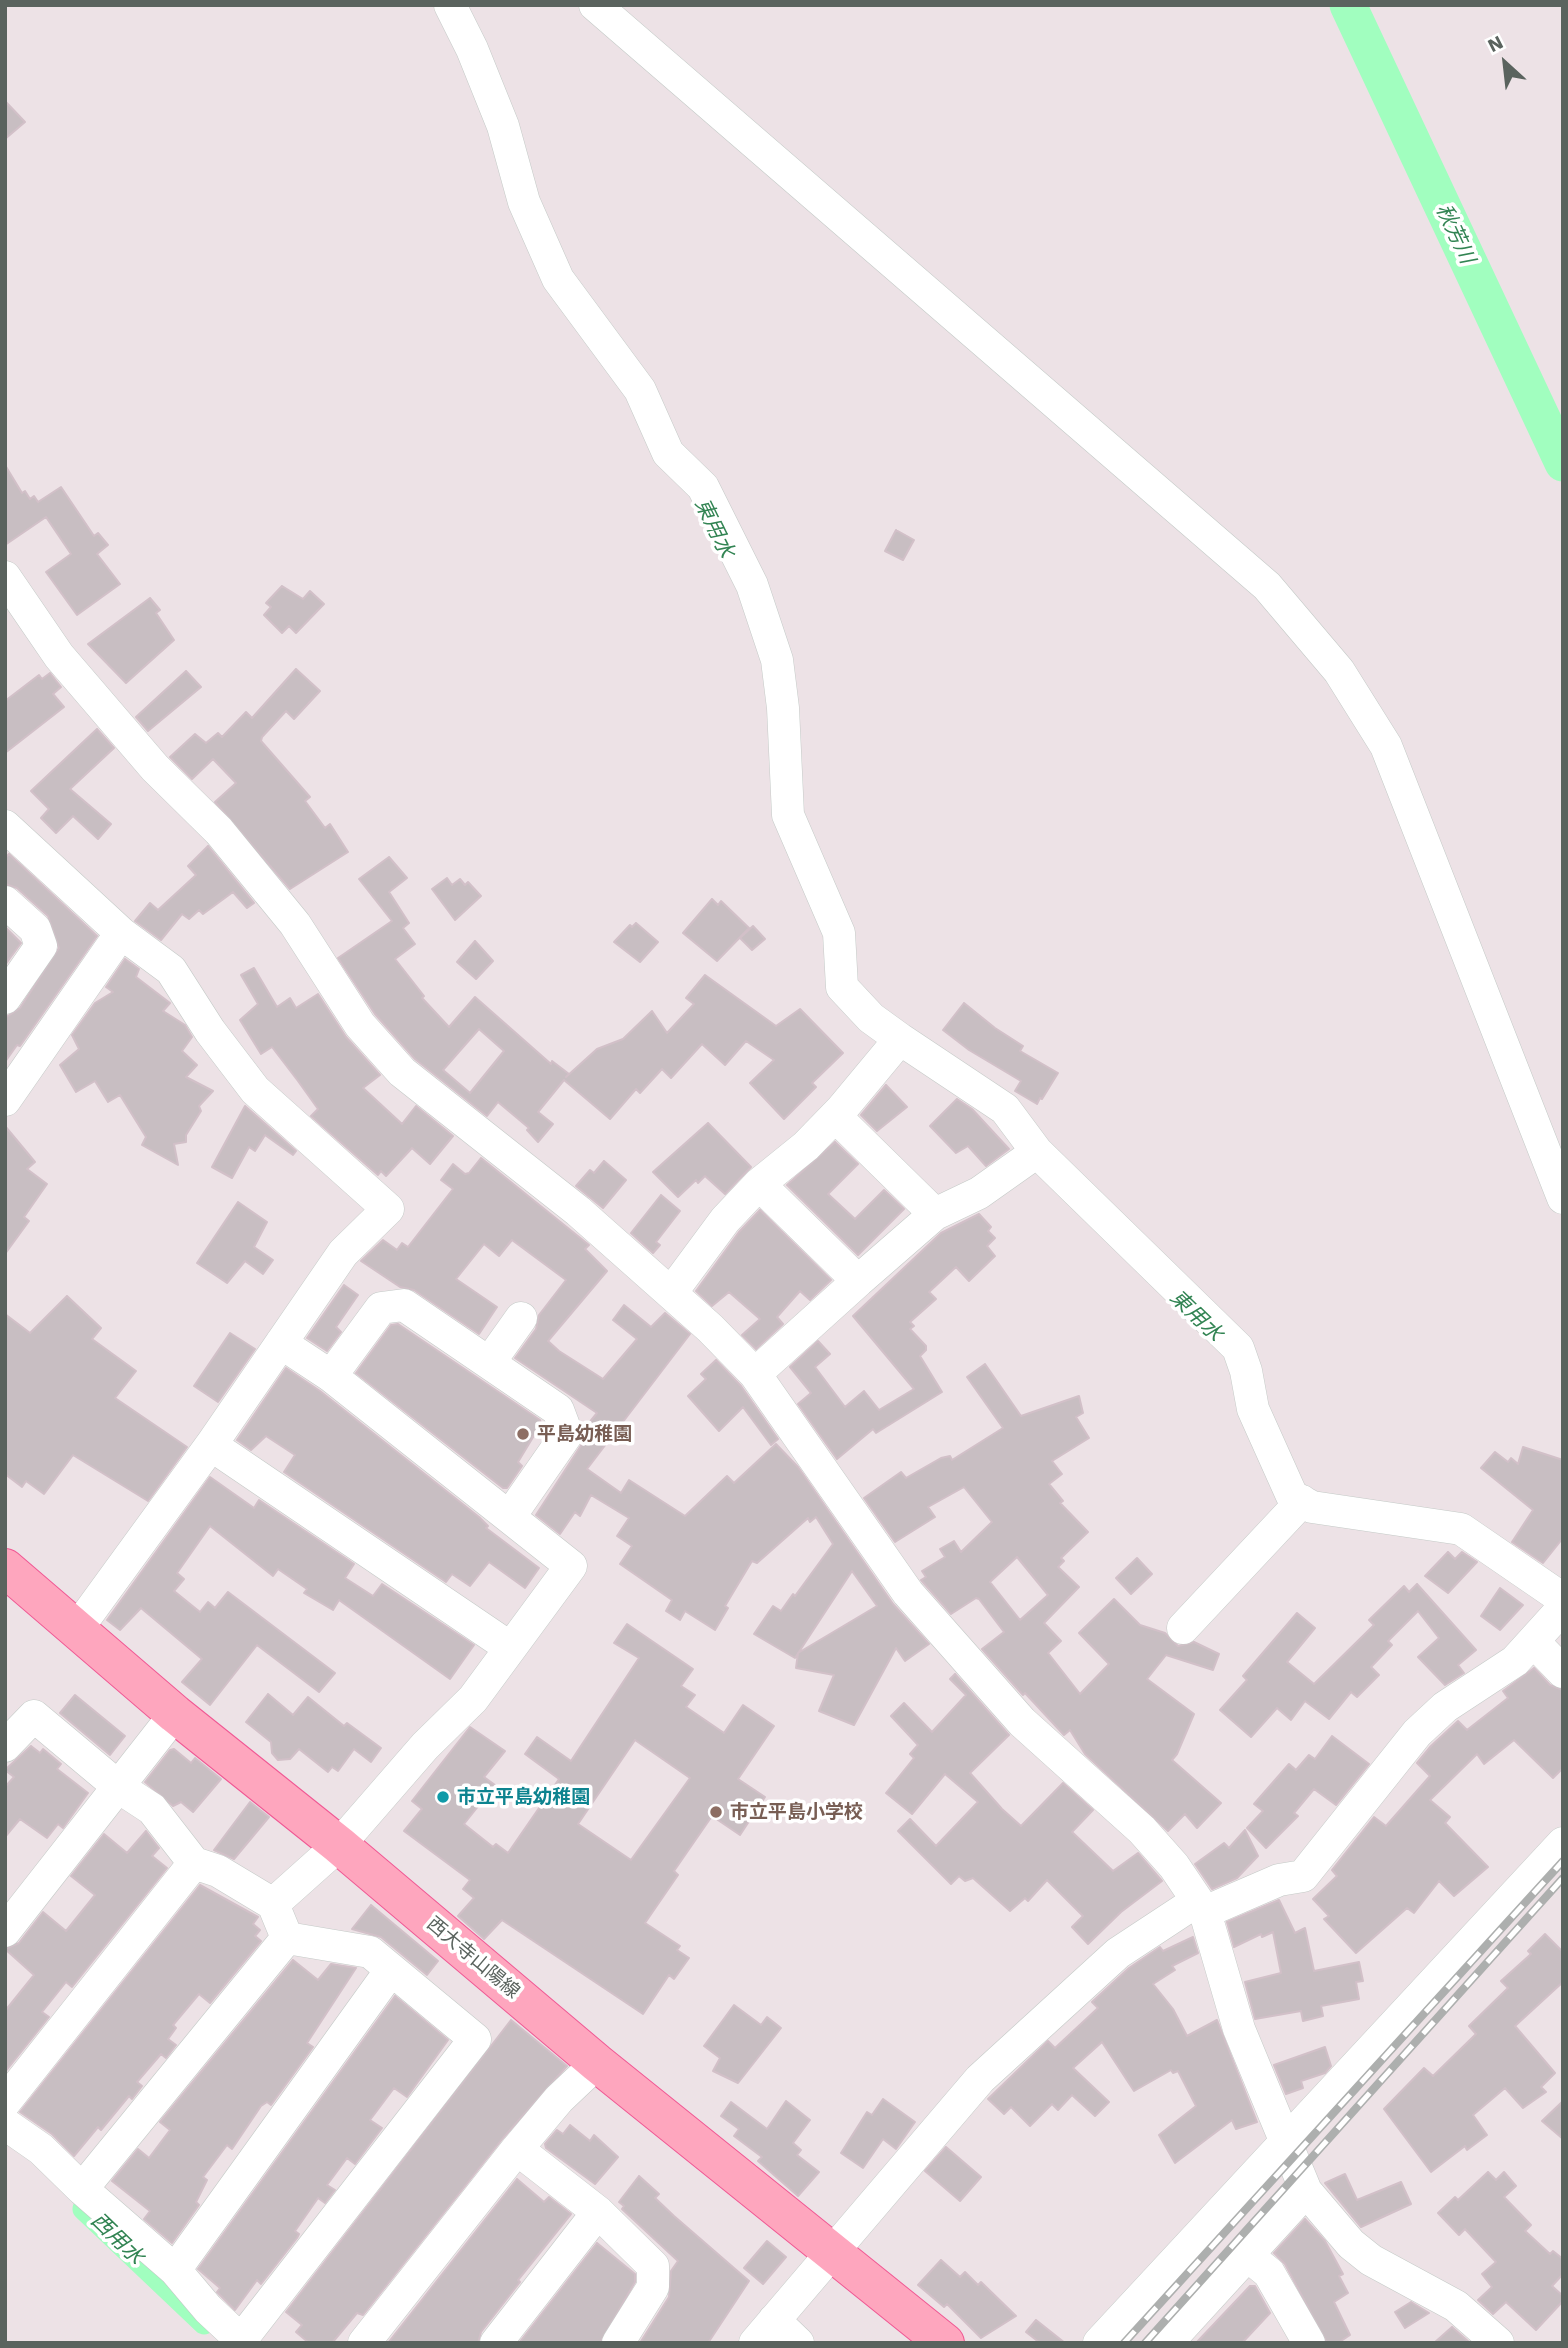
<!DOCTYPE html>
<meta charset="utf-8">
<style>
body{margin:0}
#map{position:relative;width:1568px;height:2348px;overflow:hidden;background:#ede2e6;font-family:"Work Sans",sans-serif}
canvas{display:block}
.frame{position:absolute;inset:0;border:7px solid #5a635e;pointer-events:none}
.north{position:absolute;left:1470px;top:28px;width:70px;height:70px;-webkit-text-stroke:5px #fff;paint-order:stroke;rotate:333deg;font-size:19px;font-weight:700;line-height:28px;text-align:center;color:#5a635e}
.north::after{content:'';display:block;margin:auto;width:24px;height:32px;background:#5a635e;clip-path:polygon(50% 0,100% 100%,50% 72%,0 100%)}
</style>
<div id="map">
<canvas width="1568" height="2348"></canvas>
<div class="frame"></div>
<div class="north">N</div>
</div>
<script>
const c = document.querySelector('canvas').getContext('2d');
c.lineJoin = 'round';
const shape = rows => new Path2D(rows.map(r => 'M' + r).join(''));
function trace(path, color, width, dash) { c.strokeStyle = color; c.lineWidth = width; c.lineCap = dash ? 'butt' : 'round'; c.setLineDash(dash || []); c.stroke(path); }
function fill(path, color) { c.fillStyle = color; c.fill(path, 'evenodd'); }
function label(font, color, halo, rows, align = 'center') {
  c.font = font + ' "Work Sans","Noto Sans JP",sans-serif'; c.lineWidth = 7; c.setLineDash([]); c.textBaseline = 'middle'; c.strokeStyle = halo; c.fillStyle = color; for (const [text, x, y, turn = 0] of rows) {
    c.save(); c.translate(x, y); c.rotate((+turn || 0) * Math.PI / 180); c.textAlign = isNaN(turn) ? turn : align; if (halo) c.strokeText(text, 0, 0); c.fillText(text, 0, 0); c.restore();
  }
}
trace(shape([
 [84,2209,204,2323]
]), '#a1febf', 23);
trace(shape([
 [1348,5,1563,463]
]), '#a1febf', 37);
const building = shape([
 [5,101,25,122,5,139,5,101],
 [5,465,22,493,25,491,30,499,34,496,38,502,61,487,94,536,98,533,108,545,97,554,120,584,77,615,46,572,71,554,46,517,5,545,5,465],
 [896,530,914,540,903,560,885,551,896,530],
 [282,586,303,599,310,591,324,604,296,633,289,626,282,633,264,615,271,607,266,603,282,586],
 [150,598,160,610,156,613,174,640,126,683,88,644,150,598],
 [296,669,320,691,294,719,286,711,262,737,261,741,310,797,305,801,325,828,330,824,348,852,290,889,215,802,236,783,213,759,192,779,170,757,195,734,206,743,218,733,222,737,246,712,252,718,296,669],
 [186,671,201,687,148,731,136,717,186,671],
 [50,673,61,687,53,694,64,707,5,753,5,701,39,675,42,679,50,673],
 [97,729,114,748,70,789,111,824,98,839,73,816,56,833,41,818,49,809,31,791,97,729],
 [208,846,254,903,247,908,233,892,203,914,199,910,189,919,182,914,161,940,135,921,150,903,158,910,196,875,188,866,208,846],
 [9,854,97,936,20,1046,17,1045,5,1062,5,1018,20,1008,59,948,48,916,17,888,5,884,5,858,9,854],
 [389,857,407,878,389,892,409,923,403,928,415,944,395,959,424,996,422,998,449,1027,475,997,551,1064,552,1061,569,1074,566,1077,597,1049,623,1039,652,1011,667,1033,694,1004,686,998,705,975,776,1026,800,1009,843,1053,812,1083,816,1087,784,1119,750,1083,774,1060,746,1041,725,1065,702,1044,671,1078,662,1069,640,1093,636,1089,610,1119,564,1080,538,1112,553,1124,538,1142,527,1130,529,1128,498,1102,487,1116,415,1059,375,1014,338,958,392,921,359,879,389,857],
 [479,1029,504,1051,470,1093,443,1070,479,1029],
 [447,878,452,885,460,879,465,885,468,882,481,896,455,920,432,889,447,878],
 [712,899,718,905,721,901,749,928,717,961,683,933,712,899],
 [636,923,658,942,640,962,614,942,630,925,632,927,636,923],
 [753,926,765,939,752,950,740,938,753,926],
 [5,927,21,943,5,965,5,927],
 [475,941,493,961,476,979,457,962,475,941],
 [125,959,139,969,136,977,170,1003,163,1011,185,1025,192,1037,182,1051,197,1065,186,1077,213,1091,199,1106,201,1111,186,1135,186,1142,174,1144,178,1165,142,1145,146,1137,120,1095,108,1102,95,1081,76,1092,60,1065,79,1049,72,1035,95,1003,113,992,106,987,125,959],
 [254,968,277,1007,290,998,296,1008,318,994,346,1037,380,1075,363,1088,402,1124,416,1106,453,1136,430,1164,412,1148,386,1176,381,1171,378,1175,311,1116,318,1109,298,1081,272,1047,261,1054,240,1020,258,1004,241,975,254,968],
 [964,1003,995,1028,1023,1046,1020,1051,1058,1073,1042,1099,1040,1098,1037,1104,1015,1091,1021,1081,969,1050,943,1030,964,1003],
 [886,1085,907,1107,877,1131,861,1115,886,1085],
 [957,1099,972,1109,1009,1149,986,1166,968,1146,956,1153,930,1126,957,1099],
 [245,1106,296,1151,293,1155,265,1135,255,1151,249,1147,232,1178,212,1167,245,1106],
 [708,1123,751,1167,725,1194,705,1176,698,1183,696,1180,678,1197,653,1172,708,1123],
 [5,1126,35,1162,27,1169,47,1184,24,1217,29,1221,5,1254,5,1126],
 [835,1142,858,1164,828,1194,855,1219,884,1190,904,1209,858,1255,787,1185,835,1142],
 [481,1158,589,1245,585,1249,607,1271,548,1341,559,1351,603,1379,637,1339,613,1320,624,1305,651,1327,665,1313,690,1334,587,1469,621,1493,629,1480,685,1516,727,1476,734,1483,776,1444,798,1467,893,1604,929,1644,905,1661,896,1648,854,1725,819,1711,834,1675,796,1668,798,1653,877,1606,852,1571,795,1658,754,1634,773,1606,781,1611,793,1594,795,1596,833,1544,816,1517,810,1522,808,1518,757,1563,752,1561,725,1606,728,1608,715,1630,685,1611,680,1620,666,1611,672,1600,620,1564,632,1546,617,1536,629,1518,591,1495,580,1516,575,1512,560,1534,536,1515,582,1444,584,1429,597,1413,515,1358,536,1329,539,1315,566,1280,562,1277,512,1240,499,1256,484,1244,456,1279,497,1307,479,1334,414,1290,400,1287,361,1261,383,1240,397,1250,402,1243,408,1247,453,1189,441,1180,453,1164,465,1174,469,1173,481,1158],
 [604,1161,626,1180,603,1208,576,1186,590,1170,594,1173,604,1161],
 [661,1195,680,1211,656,1242,660,1245,653,1253,631,1233,661,1195],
 [238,1202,267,1222,254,1247,273,1260,263,1274,245,1261,227,1283,197,1263,238,1202],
 [760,1210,831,1280,810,1300,800,1291,777,1317,783,1324,756,1349,742,1335,760,1319,729,1292,712,1306,696,1291,739,1232,760,1210],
 [979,1214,991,1227,988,1231,995,1238,987,1246,995,1256,969,1281,956,1267,929,1292,936,1299,910,1322,914,1326,910,1329,926,1346,926,1350,920,1356,942,1392,876,1433,873,1429,837,1459,798,1404,811,1393,790,1367,818,1341,830,1354,815,1367,845,1407,864,1391,879,1410,914,1389,853,1316,941,1233,979,1214],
 [344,1285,358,1295,336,1327,341,1332,327,1351,307,1338,344,1285],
 [67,1296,101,1328,92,1339,136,1371,115,1398,187,1447,148,1501,73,1455,44,1494,26,1481,22,1487,5,1474,5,1314,30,1333,67,1296],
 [398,1324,540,1420,541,1424,518,1462,522,1466,507,1488,503,1488,356,1373,391,1325,398,1324],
 [230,1333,255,1349,218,1402,194,1386,230,1333],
 [716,1360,741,1386,778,1439,771,1445,743,1407,719,1431,688,1396,706,1379,701,1374,716,1360],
 [985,1364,1021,1416,1079,1396,1083,1413,1076,1417,1089,1438,1052,1461,1062,1474,1049,1484,1063,1501,1060,1503,1088,1532,1061,1558,1064,1561,1058,1567,1079,1587,1044,1623,1061,1641,1048,1653,1080,1694,1109,1664,1079,1633,1114,1599,1140,1625,1165,1633,1178,1646,1194,1642,1219,1654,1213,1670,1166,1655,1147,1679,1194,1714,1177,1754,1172,1760,1221,1803,1197,1828,1185,1814,1168,1831,1085,1754,1070,1730,1064,1735,1025,1693,1023,1695,982,1649,1004,1632,979,1599,976,1598,951,1614,921,1580,926,1577,922,1571,945,1557,940,1549,954,1541,961,1552,992,1522,964,1487,928,1507,935,1517,895,1542,864,1498,901,1472,906,1478,941,1458,950,1456,952,1460,1003,1428,967,1377,985,1364],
 [1017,1557,1048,1595,1020,1620,990,1582,1017,1557],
 [286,1368,320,1391,479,1517,488,1526,486,1528,539,1568,525,1588,489,1562,470,1586,452,1574,446,1582,284,1472,295,1455,266,1436,251,1450,237,1440,286,1368],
 [1523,1447,1563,1460,1563,1538,1543,1563,1512,1542,1533,1510,1481,1468,1495,1452,1508,1462,1511,1458,1518,1464,1523,1447],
 [210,1477,254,1508,259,1500,354,1564,345,1578,373,1596,382,1584,474,1645,450,1679,339,1600,333,1610,304,1593,307,1589,278,1569,273,1576,210,1526,177,1573,184,1579,174,1591,200,1612,208,1602,215,1608,228,1592,335,1673,319,1692,257,1645,210,1705,182,1682,202,1659,141,1608,120,1630,107,1620,210,1477],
 [1448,1552,1455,1559,1462,1552,1477,1562,1448,1593,1425,1576,1448,1552],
 [1137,1558,1152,1574,1131,1594,1116,1578,1137,1558],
 [1417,1584,1476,1650,1458,1665,1464,1673,1445,1685,1418,1657,1439,1638,1418,1611,1388,1641,1392,1645,1371,1667,1379,1675,1357,1697,1351,1692,1329,1719,1305,1701,1291,1720,1277,1708,1251,1737,1220,1710,1247,1680,1243,1676,1297,1613,1315,1628,1287,1662,1314,1684,1374,1625,1369,1620,1404,1586,1409,1592,1417,1584],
 [1500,1588,1523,1605,1500,1630,1481,1616,1500,1588],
 [627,1624,693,1669,681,1686,695,1695,686,1707,724,1733,743,1705,774,1726,738,1779,765,1797,740,1835,712,1816,674,1871,678,1875,645,1923,680,1946,677,1950,689,1958,674,1979,669,1975,643,2014,502,1920,484,1939,458,1916,474,1898,463,1889,470,1880,404,1831,422,1809,412,1801,470,1727,505,1751,484,1777,495,1785,464,1824,493,1847,496,1844,508,1853,559,1779,525,1754,537,1737,571,1761,639,1658,614,1643,627,1624],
 [635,1740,690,1778,631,1860,578,1824,635,1740],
 [1534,1668,1550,1685,1563,1690,1563,1768,1553,1778,1514,1740,1484,1764,1477,1754,1430,1800,1450,1817,1445,1823,1488,1867,1454,1896,1439,1881,1414,1913,1407,1908,1356,1953,1324,1919,1329,1916,1313,1899,1337,1876,1332,1870,1374,1817,1386,1826,1430,1776,1417,1763,1431,1746,1458,1721,1467,1730,1508,1698,1503,1691,1534,1668],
 [955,1674,1009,1735,970,1773,1002,1809,1021,1826,1063,1783,1093,1810,1072,1832,1113,1871,1138,1853,1162,1881,1121,1912,1088,1944,1072,1927,1083,1916,1047,1880,1028,1901,1025,1898,1010,1911,973,1878,965,1881,959,1876,951,1884,898,1831,910,1819,936,1846,978,1802,945,1774,912,1814,886,1793,914,1758,910,1754,918,1745,891,1716,904,1703,932,1732,966,1695,950,1679,955,1674],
 [268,1694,293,1715,308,1697,344,1726,347,1723,381,1748,371,1762,354,1749,338,1771,332,1767,328,1772,299,1749,290,1759,278,1760,272,1753,271,1742,246,1722,268,1694],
 [75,1695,125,1736,110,1755,60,1713,75,1695],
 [1332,1736,1369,1764,1336,1805,1314,1789,1294,1813,1298,1816,1266,1848,1247,1828,1263,1811,1254,1804,1289,1764,1296,1770,1309,1755,1315,1759,1332,1736],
 [31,1746,40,1753,43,1749,61,1764,57,1769,88,1793,63,1828,58,1824,47,1838,20,1819,5,1837,5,1787,14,1777,5,1770,31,1746],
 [174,1749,191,1763,195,1758,221,1779,193,1812,181,1802,173,1806,145,1782,170,1750,174,1749],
 [250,1802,269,1817,234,1859,214,1850,250,1802],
 [1245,1830,1258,1856,1237,1878,1212,1889,1195,1864,1224,1843,1229,1848,1245,1830],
 [146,1831,159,1848,152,1856,167,1868,72,1987,66,1982,42,2012,49,2017,5,2072,5,2011,34,1975,5,1949,19,1943,43,1912,66,1931,95,1895,71,1876,104,1834,127,1853,146,1831],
 [200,1885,258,1917,253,1924,260,1930,255,1936,261,1941,210,2003,199,1994,173,2025,176,2028,168,2039,176,2045,166,2058,161,2054,137,2082,142,2086,132,2099,129,2096,101,2130,98,2127,74,2156,52,2134,20,2112,200,1885],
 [1279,1900,1295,1933,1305,1928,1314,1971,1359,1962,1363,1981,1356,1982,1359,1999,1321,2006,1323,2016,1303,2021,1301,2011,1255,2019,1245,1982,1281,1973,1273,1932,1262,1937,1261,1934,1234,1947,1227,1922,1279,1900],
 [371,1905,438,1961,427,1975,381,1937,352,1929,371,1905],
 [1545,1934,1563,1952,1563,1982,1515,2026,1555,2073,1541,2087,1546,2092,1523,2108,1505,2088,1473,2115,1487,2135,1467,2150,1465,2146,1431,2172,1384,2109,1424,2068,1433,2076,1476,2034,1469,2026,1508,1988,1501,1981,1531,1954,1528,1951,1545,1934],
 [1193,1937,1198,1953,1172,1966,1175,1970,1153,1984,1173,2009,1187,2036,1217,2020,1257,2122,1236,2129,1232,2120,1175,2163,1159,2135,1196,2106,1178,2071,1173,2073,1171,2070,1134,2091,1102,2042,1073,2068,1109,2102,1095,2116,1072,2095,1058,2110,1052,2104,1030,2126,1011,2107,1004,2114,988,2099,1048,2041,1055,2048,1098,2008,1092,2002,1129,1968,1160,1947,1163,1951,1193,1937],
 [293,1960,318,1980,331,1964,356,1968,307,2043,313,2047,271,2105,267,2102,261,2106,232,2149,227,2145,203,2177,207,2180,196,2202,199,2205,172,2243,144,2219,150,2211,112,2181,138,2149,149,2158,170,2130,160,2122,293,1960],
 [395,1996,448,2040,407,2097,394,2088,370,2120,382,2128,355,2164,347,2158,327,2185,335,2190,325,2203,318,2198,295,2231,299,2234,297,2238,261,2284,257,2280,235,2310,217,2292,220,2288,198,2269,395,1996],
 [734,2005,761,2025,767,2017,781,2028,738,2083,713,2071,720,2058,704,2046,734,2005],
 [511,2020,567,2066,503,2138,363,2315,357,2313,332,2343,309,2343,296,2332,302,2325,286,2312,511,2020],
 [1325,2047,1331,2066,1325,2073,1301,2081,1303,2088,1286,2094,1274,2065,1325,2047],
 [883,2099,915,2122,896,2149,883,2139,863,2168,841,2153,867,2112,872,2115,883,2099],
 [786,2101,810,2120,793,2143,801,2150,797,2155,819,2172,798,2196,758,2161,762,2157,734,2136,739,2129,721,2116,731,2102,767,2129,786,2101],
 [1563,2101,1563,2139,1542,2121,1563,2101],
 [570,2125,590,2141,594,2135,618,2157,595,2184,546,2148,545,2144,557,2130,563,2134,570,2125],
 [946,2147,981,2177,960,2201,925,2171,946,2147],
 [1488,2172,1496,2180,1504,2172,1516,2186,1504,2197,1531,2225,1525,2231,1550,2254,1553,2251,1563,2259,1563,2274,1552,2286,1563,2296,1563,2301,1536,2330,1506,2302,1493,2314,1478,2300,1492,2287,1482,2274,1496,2262,1465,2229,1459,2235,1438,2213,1455,2197,1458,2200,1488,2172],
 [1345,2174,1357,2200,1401,2182,1411,2204,1361,2227,1325,2183,1345,2174],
 [639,2176,659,2194,655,2198,674,2216,749,2281,708,2343,640,2343,669,2297,671,2271,678,2261,622,2209,624,2206,619,2202,639,2176],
 [517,2179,544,2202,549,2197,571,2214,518,2280,520,2282,481,2332,478,2343,388,2343,517,2179],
 [1305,2219,1325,2241,1343,2274,1339,2276,1348,2293,1334,2302,1350,2335,1338,2343,1327,2343,1285,2264,1274,2253,1305,2219],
 [767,2241,786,2257,763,2284,744,2268,767,2241],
 [597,2243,635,2274,635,2282,600,2343,519,2343,597,2243],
 [941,2260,960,2277,965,2272,978,2285,981,2282,1016,2316,981,2338,947,2304,944,2307,918,2285,941,2260],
 [1250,2286,1255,2286,1270,2313,1242,2343,1196,2343,1250,2286],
 [1411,2302,1429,2313,1405,2328,1395,2312,1411,2302],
 [1036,2320,1065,2343,1040,2343,1026,2332,1036,2320],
 [1452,2327,1470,2343,1434,2343,1452,2327]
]);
fill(building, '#c8bec2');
trace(building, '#d2c0c8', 2);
const minor = shape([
 [450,5,472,49,503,126,524,202,558,279,640,390,668,453,703,487,752,585,777,660,783,708,788,815,839,933,842,987,871,1018,900,1039,841,1110,806,1146,759,1184,725,1220,671,1293],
 [595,5,1267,586,1339,671,1386,746,1563,1198],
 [5,577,59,656,155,768,219,831,295,924,360,1025,402,1072,578,1211,710,1328,755,1374,908,1593,1022,1722,1142,1830,1174,1866,1205,1912,1239,2029,1306,2191,1351,2244,1371,2260,1456,2306,1498,2343],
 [5,826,121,933,171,970,210,1031,255,1090,388,1209,343,1253,211,1445,77,1629],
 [5,902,35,929,41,946,5,998],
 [900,1039,1005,1109,1037,1152,1238,1348,1246,1371,1253,1409,1292,1496,1312,1507,1461,1529,1563,1599],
 [5,1100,121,933],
 [835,1116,935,1214,979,1193,1037,1152],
 [759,1184,858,1281,935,1214],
 [489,1363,521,1318],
 [755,1374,858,1281],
 [331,1376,381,1308,404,1305,558,1410,567,1434,510,1516],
 [211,1445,509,1647],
 [1183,1628,1302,1501],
 [1533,1641,1563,1672],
 [5,1746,34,1716,120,1788,152,1809,194,1863,218,1871,273,1904,287,1938,370,1952,475,2039,241,2340,208,2309,175,2270,82,2189,41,2149,5,2124],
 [273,1904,339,1845,425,1746,473,1699,571,1566,331,1376,281,1343],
 [1205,1912,1279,1880,1303,1876,1417,1733,1445,1707,1515,1661,1563,1608],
 [5,1931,175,1714],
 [5,2102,194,1863],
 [517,2149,559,2099,597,2063],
 [82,2189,287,1938],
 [1247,2255,1269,2273,1309,2343],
 [175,2270,391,1970],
 [774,2320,798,2343],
 [364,2343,517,2149,598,2212,653,2266,653,2287,618,2343],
 [496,2343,598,2212],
 [755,2343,980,2079,1118,1953,1197,1901],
 [1099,2343,1563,1843],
 [1167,2343,1306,2191]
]);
const major = shape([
 [5,1568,175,1714,339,1845,597,2063,945,2343]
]);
trace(minor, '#c4cac7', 33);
trace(major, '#f05894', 40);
trace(minor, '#fff', 32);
trace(major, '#fea6be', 38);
const rail = shape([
 [1124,2343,1563,1861],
 [1145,2343,1563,1878]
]);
trace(rail, '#adafae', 8);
trace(rail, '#fff', 5, [16]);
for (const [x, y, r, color] of [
 [523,1434,7,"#8d6e63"],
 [443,1797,7,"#0f9aa8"],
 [716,1812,7,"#8d6e63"]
]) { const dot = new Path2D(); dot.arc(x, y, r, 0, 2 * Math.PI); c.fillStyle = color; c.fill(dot); trace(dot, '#fff', 2.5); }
label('bold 19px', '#785e54', '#fff', [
 ["平島幼稚園",537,1434],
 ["市立平島小学校",730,1812]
], 'left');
label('bold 19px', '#0d838f', '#fff', [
 ["市立平島幼稚園",457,1797]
], 'left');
label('19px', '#5a635e', '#fff', [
 ["西大寺山陽線",473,1958,40]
]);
label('italic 21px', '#328453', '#fff', [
 ["秋芳川",1455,234,65],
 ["東用水",714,528,64],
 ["東用水",1196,1316,44],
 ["西用水",117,2239,44]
]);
</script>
